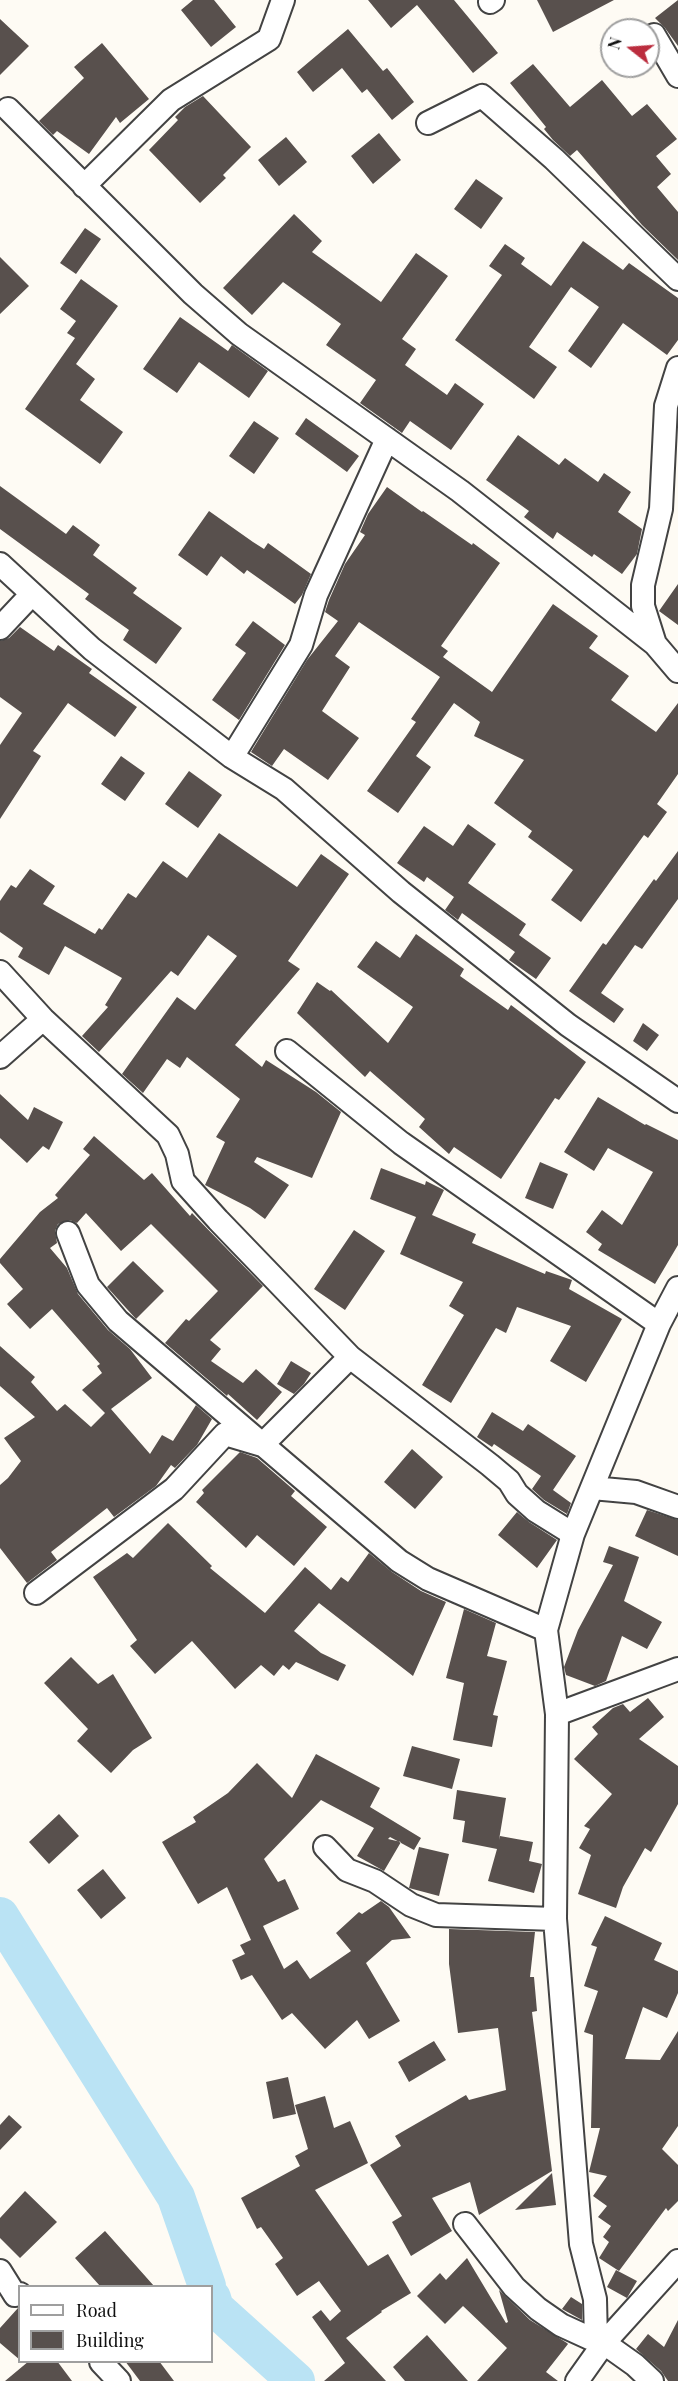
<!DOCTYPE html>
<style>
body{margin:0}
#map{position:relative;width:678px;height:2381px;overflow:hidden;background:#fefbf4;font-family:"Playfair Display",serif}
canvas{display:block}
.legend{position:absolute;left:18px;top:2285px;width:195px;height:78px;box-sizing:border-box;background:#fff;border:2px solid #9f9f9f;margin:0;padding:8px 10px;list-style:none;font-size:18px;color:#101010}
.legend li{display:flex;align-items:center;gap:12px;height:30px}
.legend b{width:30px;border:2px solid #9f9f9f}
.north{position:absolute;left:600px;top:18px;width:60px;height:60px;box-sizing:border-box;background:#fff;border:2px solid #9f9f9f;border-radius:50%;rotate:287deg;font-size:16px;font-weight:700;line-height:24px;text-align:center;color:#101010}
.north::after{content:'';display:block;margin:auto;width:21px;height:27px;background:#bb2d3e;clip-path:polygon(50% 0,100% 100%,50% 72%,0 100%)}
</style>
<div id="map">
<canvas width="678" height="2381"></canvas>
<ul class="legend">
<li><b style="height:8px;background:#fff"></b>Road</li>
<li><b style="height:16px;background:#58504d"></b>Building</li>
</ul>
<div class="north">N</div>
</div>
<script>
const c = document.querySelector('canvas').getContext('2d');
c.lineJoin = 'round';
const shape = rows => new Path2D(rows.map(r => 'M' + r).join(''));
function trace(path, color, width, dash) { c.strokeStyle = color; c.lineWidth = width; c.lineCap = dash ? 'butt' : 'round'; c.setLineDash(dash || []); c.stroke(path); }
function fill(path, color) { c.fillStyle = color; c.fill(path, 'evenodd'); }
trace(shape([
 [0,1916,176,2197,207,2286],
 [212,2298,215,2308,296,2381]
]), '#bae3f4', 38);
fill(shape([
 [193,0,214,0,236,27,211,47,181,10],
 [368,0,454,0,498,53,473,73,417,5,391,28],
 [537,0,614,0,553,32],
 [678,0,678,46,665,28,655,18],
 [0,19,29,46,0,75],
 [348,29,383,71,387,68,414,102,392,120,367,89,362,93,342,68,313,92,297,72],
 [102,43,149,99,120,123,116,117,89,154,57,131,53,135,39,121,84,78,74,67],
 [533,64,570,107,602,80,632,116,647,104,677,139,656,156,671,174,657,187,678,212,678,260,642,225,577,150,570,156,553,140,544,129,546,127,510,83],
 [203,96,251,147,223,175,226,178,200,203,149,150,178,120,175,117,185,107],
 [379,133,401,160,373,184,351,156],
 [286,137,307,162,279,186,258,160],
 [476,179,503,198,481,229,454,209],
 [294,214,322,241,312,252,381,302,416,253,448,276,402,339,416,349,405,365,447,395,455,383,484,404,451,450,410,421,402,433,360,403,376,380,326,345,341,324,283,282,252,315,223,288],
 [85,228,101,239,76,274,60,263],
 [583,241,623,270,629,263,678,298,678,340,667,355,623,323,591,368,568,351,599,307,571,287,529,347,557,367,534,399,455,340,502,275,489,266,505,244,525,258,521,264,551,286],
 [0,257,29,286,0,314],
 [81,279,118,306,76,364,95,379,80,400,123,432,100,464,25,409,75,338,67,333,76,321,60,309],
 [180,317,228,351,232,345,268,371,249,398,199,362,177,393,143,369],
 [306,418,359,456,347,472,295,434],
 [254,421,279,438,254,474,229,456],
 [518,435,559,465,565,458,598,482,604,473,631,492,618,512,642,529,637,554,622,574,594,554,592,557,557,532,553,539,524,517,529,511,486,480],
 [0,486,66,534,73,525,100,545,93,555,137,588,133,593,182,628,156,664,123,640,129,630,85,599,89,594,0,529],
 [387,487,422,512,423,511,472,545,473,543,500,563,441,646,448,651,443,657,492,692,553,604,598,636,589,648,629,676,611,700,656,732,678,703,678,774,657,804,667,812,648,838,644,835,581,922,551,900,573,870,528,837,532,831,494,803,524,760,474,736,480,722,454,703,416,756,431,767,398,813,367,791,416,722,411,719,440,677,359,622,335,656,350,667,322,711,359,738,328,780,284,749,272,766,251,752,307,660,338,621,325,612,329,600,345,564,365,535,360,532,368,514],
 [209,511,253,542,264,549,268,543,311,574,302,595,295,604,247,570,244,574,221,556,207,576,178,555],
 [678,584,678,625,659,611],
 [253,621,285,645,239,720,212,700,246,653,235,645],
 [20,627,54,651,58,645,92,669,89,673,137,707,115,737,68,703,33,751,41,756,0,819,0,745,22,713,0,697,0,641,9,638],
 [121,756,145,773,125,801,101,784],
 [189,771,222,795,198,828,165,804],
 [468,824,496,844,468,883,526,924,519,935,551,958,536,979,509,960,515,952,462,913,458,920,445,910,454,897,427,877,424,882,397,863,424,826,453,846],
 [219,833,297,887,321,854,349,874,288,961,300,969,235,1045,262,1067,266,1060,316,1092,341,1112,312,1178,257,1157,254,1162,289,1185,265,1219,250,1208,205,1185,225,1142,216,1137,240,1099,187,1057,180,1068,167,1059,143,1093,122,1074,177,997,195,1010,237,956,208,935,178,976,171,971,99,1052,82,1036,108,1007,105,1005,122,978,65,946,49,975,18,957,23,948,0,932,0,901,11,885,16,888,30,869,55,886,43,904,95,934,99,928,102,930,128,893,136,898,163,861,187,878],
 [678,851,678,899,642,949,635,945,601,993,624,1009,614,1023,569,991,603,943,606,945,654,879,656,881],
 [416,934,464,969,460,976,508,1010,511,1005,586,1062,559,1100,555,1098,501,1179,454,1147,449,1154,419,1127,425,1119,370,1071,365,1077,297,1013,317,982,330,991,331,990,388,1043,413,1007,357,967,376,941,400,958],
 [643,1023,659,1035,647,1051,633,1041],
 [0,1094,28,1120,34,1107,63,1122,49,1150,43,1146,27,1163,0,1138],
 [598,1097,645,1125,646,1124,678,1140,678,1245,655,1284,598,1250,602,1244,586,1232,602,1210,622,1225,653,1172,608,1148,594,1171,564,1152],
 [94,1136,144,1180,152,1173,190,1216,192,1213,263,1286,210,1340,221,1349,211,1361,243,1383,256,1369,282,1392,257,1420,228,1394,227,1396,165,1343,186,1319,189,1321,218,1291,151,1224,121,1251,86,1213,77,1223,70,1220,58,1224,55,1231,57,1243,50,1248,67,1268,78,1294,108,1330,130,1349,152,1378,111,1409,150,1454,162,1435,173,1441,196,1405,212,1419,197,1445,175,1468,171,1465,156,1486,114,1517,107,1508,51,1552,57,1560,27,1583,0,1548,0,1485,8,1478,21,1461,4,1438,35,1417,0,1386,0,1346,35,1377,31,1382,57,1411,65,1404,91,1427,105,1413,82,1390,102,1373,97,1366,100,1364,52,1309,30,1329,7,1304,23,1289,0,1263,0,1259,40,1212,58,1198,55,1195,90,1155,83,1149],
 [540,1162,568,1174,553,1209,525,1198],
 [381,1168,425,1185,426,1181,444,1190,432,1215,476,1234,472,1243,545,1274,546,1271,572,1280,569,1289,622,1319,586,1382,550,1361,571,1326,517,1307,506,1333,496,1328,451,1403,422,1385,464,1315,449,1306,463,1282,400,1254,416,1217,370,1199],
 [354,1230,385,1251,345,1310,314,1289],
 [133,1261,164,1291,136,1319,107,1287],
 [291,1361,311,1373,304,1384,294,1394,277,1384],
 [492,1412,523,1431,528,1424,576,1456,553,1490,571,1503,567,1514,544,1500,532,1489,541,1476,494,1444,492,1447,477,1437],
 [412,1449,443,1477,415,1509,384,1482],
 [240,1452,257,1458,295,1491,291,1496,327,1527,294,1566,257,1535,246,1548,196,1502,204,1493,202,1490],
 [647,1510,678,1520,678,1556,635,1536],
 [517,1512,529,1522,557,1540,537,1568,498,1535],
 [168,1523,212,1566,210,1568,265,1613,305,1567,331,1590,341,1577,348,1582,369,1553,392,1572,421,1591,446,1602,413,1676,319,1603,294,1631,321,1653,346,1665,338,1681,296,1662,289,1670,283,1665,274,1676,261,1665,235,1689,192,1641,155,1674,130,1646,137,1640,93,1577,127,1553,133,1558],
 [609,1546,639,1557,624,1601,662,1622,647,1649,622,1636,606,1681,595,1686,566,1675,564,1667,578,1630,613,1565,603,1562],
 [464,1609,496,1623,487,1656,507,1661,493,1715,498,1716,492,1747,453,1740,464,1683,446,1678],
 [71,1657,98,1684,113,1674,152,1738,133,1750,111,1773,77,1741,88,1729,44,1683],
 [648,1698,664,1717,639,1739,678,1766,678,1804,651,1852,645,1848,623,1887,616,1908,578,1894,591,1855,579,1848,590,1829,584,1826,612,1794,574,1759,598,1734,592,1727,613,1708,623,1704,630,1712],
 [412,1746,460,1759,452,1789,403,1776],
 [316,1754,380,1788,370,1807,421,1838,414,1850,390,1837,388,1839,401,1842,384,1871,357,1856,374,1828,321,1800,264,1859,278,1882,285,1879,299,1909,263,1926,284,1969,297,1960,310,1979,351,1951,336,1933,359,1912,362,1914,381,1901,389,1907,411,1938,392,1940,366,1963,400,2021,369,2039,357,2020,325,2049,292,2013,282,2020,252,1975,241,1980,232,1960,245,1954,240,1945,251,1940,227,1887,198,1904,162,1842,196,1822,193,1817,228,1793,257,1763,292,1798],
 [457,1790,506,1798,499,1840,500,1836,533,1842,529,1861,542,1864,534,1893,488,1881,497,1849,462,1842,465,1821,453,1819],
 [59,1814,79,1836,49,1864,29,1842],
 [419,1847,449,1854,439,1896,409,1888],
 [103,1869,126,1898,101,1919,77,1890],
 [605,1916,662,1943,654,1960,678,1971,678,1993,667,2018,643,2007,625,2059,660,2060,678,2031,678,2126,662,2149,678,2165,678,2201,668,2211,666,2208,619,2271,599,2258,609,2242,603,2237,611,2226,598,2217,607,2206,593,2196,607,2176,589,2172,600,2128,591,2128,593,2035,584,2032,598,1991,584,1986,597,1947,591,1945],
 [449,1929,535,1932,530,1977,534,1977,537,2011,532,2012,552,2171,479,2215,470,2182,432,2198,452,2231,411,2256,392,2222,402,2216,370,2165,401,2146,395,2136,466,2095,469,2100,506,2090,498,2028,458,2033,449,1964],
 [434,2041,446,2060,409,2082,398,2062],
 [288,2077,296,2114,273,2119,266,2082],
 [325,2096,334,2128,350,2121,368,2163,315,2190,368,2266,388,2254,411,2293,381,2311,382,2312,346,2338,386,2381,324,2381,345,2363,312,2317,321,2310,330,2321,341,2311,319,2281,297,2296,275,2264,283,2258,261,2227,257,2229,241,2198,300,2166,295,2156,308,2149,295,2105],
 [9,2115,22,2127,0,2150,0,2125],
 [552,2173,556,2205,515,2210],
 [25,2191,57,2222,20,2258,0,2238,0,2218],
 [105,2231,154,2286,100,2286,75,2258],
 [467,2258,506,2323,508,2322,499,2290,530,2320,567,2343,568,2344,546,2372,558,2381,477,2381,507,2348,463,2306,445,2324,417,2296,440,2273,446,2280],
 [616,2270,637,2281,627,2298,607,2287],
 [571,2297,582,2304,582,2320,562,2309],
 [18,2308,20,2308,20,2360,0,2343,0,2328],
 [678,2320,678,2381,668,2381,661,2371,636,2349,648,2334,664,2347],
 [427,2335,468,2381,405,2381,393,2367],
 [29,2361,57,2361,72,2381,5,2381],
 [125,2361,159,2361,174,2381,140,2381]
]), '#58504d');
const minor = shape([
 [490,2,493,0],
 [654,35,678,76],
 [8,109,193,294,239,334,460,491,655,644,678,671],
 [428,123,482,96,554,159,678,279],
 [84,186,171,100,269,39,283,0],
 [0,564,92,649,232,757,284,789,401,892,568,1025,678,1101],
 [0,628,32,594],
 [655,644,643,606,643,585,661,509,666,406,678,368],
 [232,757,301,645,316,595,387,439],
 [0,972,43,1019,168,1135,177,1154,183,1181,218,1220,350,1357,490,1465,509,1481,517,1494,536,1511,573,1534],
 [287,1051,401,1143,659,1324],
 [0,1057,43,1019],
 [68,1233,88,1285,118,1321,399,1561,428,1579,546,1630],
 [592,1488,636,1492,678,1507],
 [36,1593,174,1489,225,1434,262,1445,350,1357],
 [557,1714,678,1669],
 [325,1847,347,1870,375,1881,411,1905,436,1915,555,1919],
 [465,2224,514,2287,538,2309,561,2325,596,2341],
 [0,2271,15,2295,20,2294],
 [101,2362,119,2381],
 [577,2381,604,2343,678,2261],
 [652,2381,635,2365,604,2343,596,2341,595,2299,581,2244,555,1919,557,1714,546,1630,573,1534,659,1324,678,1288]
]);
trace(minor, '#434343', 26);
trace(minor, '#fff', 22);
</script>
